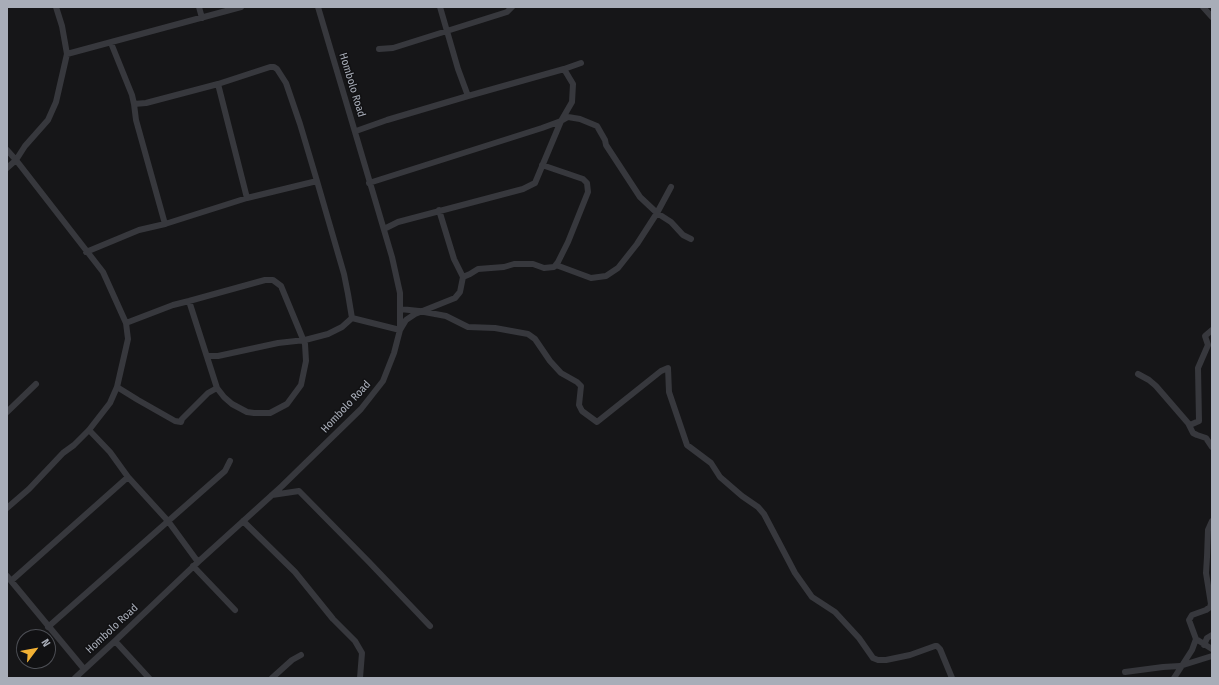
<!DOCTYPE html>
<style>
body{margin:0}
#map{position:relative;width:1219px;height:685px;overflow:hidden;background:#161618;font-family:"Fira Sans Condensed",sans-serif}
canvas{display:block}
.frame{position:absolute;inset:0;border:8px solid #a8adb8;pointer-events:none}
.north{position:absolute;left:16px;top:629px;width:40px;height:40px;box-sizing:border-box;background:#111113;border:1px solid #4d4f55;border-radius:50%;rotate:58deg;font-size:11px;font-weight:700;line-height:16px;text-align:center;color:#a8adb8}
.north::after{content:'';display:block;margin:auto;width:14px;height:18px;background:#f2b134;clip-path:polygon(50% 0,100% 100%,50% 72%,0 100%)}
</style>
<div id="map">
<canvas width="1219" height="685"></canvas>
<div class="frame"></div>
<div class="north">N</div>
</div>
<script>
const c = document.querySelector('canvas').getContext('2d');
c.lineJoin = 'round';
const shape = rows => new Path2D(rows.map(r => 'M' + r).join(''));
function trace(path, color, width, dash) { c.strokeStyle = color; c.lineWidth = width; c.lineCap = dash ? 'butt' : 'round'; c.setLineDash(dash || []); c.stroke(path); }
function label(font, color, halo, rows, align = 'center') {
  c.font = font + ' "Fira Sans Condensed",sans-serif'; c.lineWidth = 3; c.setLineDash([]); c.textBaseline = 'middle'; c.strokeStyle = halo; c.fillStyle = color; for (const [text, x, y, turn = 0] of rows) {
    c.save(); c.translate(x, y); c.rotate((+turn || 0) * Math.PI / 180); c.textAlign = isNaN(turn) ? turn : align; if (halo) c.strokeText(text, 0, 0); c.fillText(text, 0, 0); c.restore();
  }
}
trace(shape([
 [199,7,202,18],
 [1203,7,1212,17],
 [111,43,132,95,134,104,136,120,165,224],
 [379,49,393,48,507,12,512,7],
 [67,54,241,7],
 [564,69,581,63],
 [218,84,247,198],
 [134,104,146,103,218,84,270,67,274,67,277,69,286,83,300,124,317,181,344,274,348,294,352,318,342,327,328,334,305,340,278,343,218,356,207,356],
 [356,131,387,120,468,96,458,69,440,7],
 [7,150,16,160,103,272,126,323,128,339,117,387,110,403,89,430,74,445,63,453,29,489,7,508],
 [7,168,16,160,25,146,48,120,56,102,67,54,62,26,56,7],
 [369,183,542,128,561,121,572,102,573,84,564,69,468,96],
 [384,229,398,222,523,189,535,183,561,121,568,117,580,119,597,126,605,140,606,145,640,197,657,213,671,222,683,235,691,239],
 [86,252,139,230,165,224,247,198,317,181],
 [556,265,591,278,606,276,618,268,637,244,657,213,671,187],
 [463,277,470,274,478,269,504,267,514,264,533,264,544,268,554,267,558,262,568,242,588,192,587,183,583,179,542,165],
 [400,309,419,311,446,316,468,327,495,328,528,334,535,339,550,361,561,373,577,382,581,386,579,405,582,411,597,422,661,371,668,368,669,392,687,445,711,463,720,477,742,496,758,507,764,514,795,573,812,597,835,612,859,638,873,658,878,660,886,660,910,655,935,646,937,646,940,649,952,678],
 [352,318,400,330,406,320,415,314,455,298,460,292,463,277,454,259,439,210],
 [126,323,173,305,189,301,265,280,273,280,281,286,305,344,306,361,301,385,287,404,270,413,254,413,247,412,232,404,224,397,217,388,189,301],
 [1138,374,1149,380,1156,386,1188,423,1193,433,1197,435,1206,438,1212,447],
 [117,387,138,400,175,421,181,422,182,419,208,393,217,388],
 [7,412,36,384],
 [1190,425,1199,421,1198,368,1208,345,1205,336,1212,330],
 [89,430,110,452,128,477,168,521,198,562],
 [272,495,299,491,368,561,430,626],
 [243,521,295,572,333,619,355,641,362,653,360,678],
 [1212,521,1208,530,1207,557,1206,573,1211,604,1210,607,1206,610,1192,615,1189,620,1196,639,1212,649],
 [193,566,235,610],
 [7,576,84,669],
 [11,581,128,477],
 [48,627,225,471,230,461],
 [115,641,149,678],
 [1204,645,1207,638,1212,635],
 [1125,672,1163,667,1180,666,1212,656],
 [75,678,115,641,198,562,282,486,361,409,383,381,394,353,400,330,400,293,392,257,318,7],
 [272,678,292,660,301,655],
 [1174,678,1192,650,1196,639]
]), '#37383d', 6);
label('11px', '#a8adb8', '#111113', [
 ["Hombolo Road",352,85,73],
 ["Hombolo Road",346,407,-47],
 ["Hombolo Road",112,629,-43]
]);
</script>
